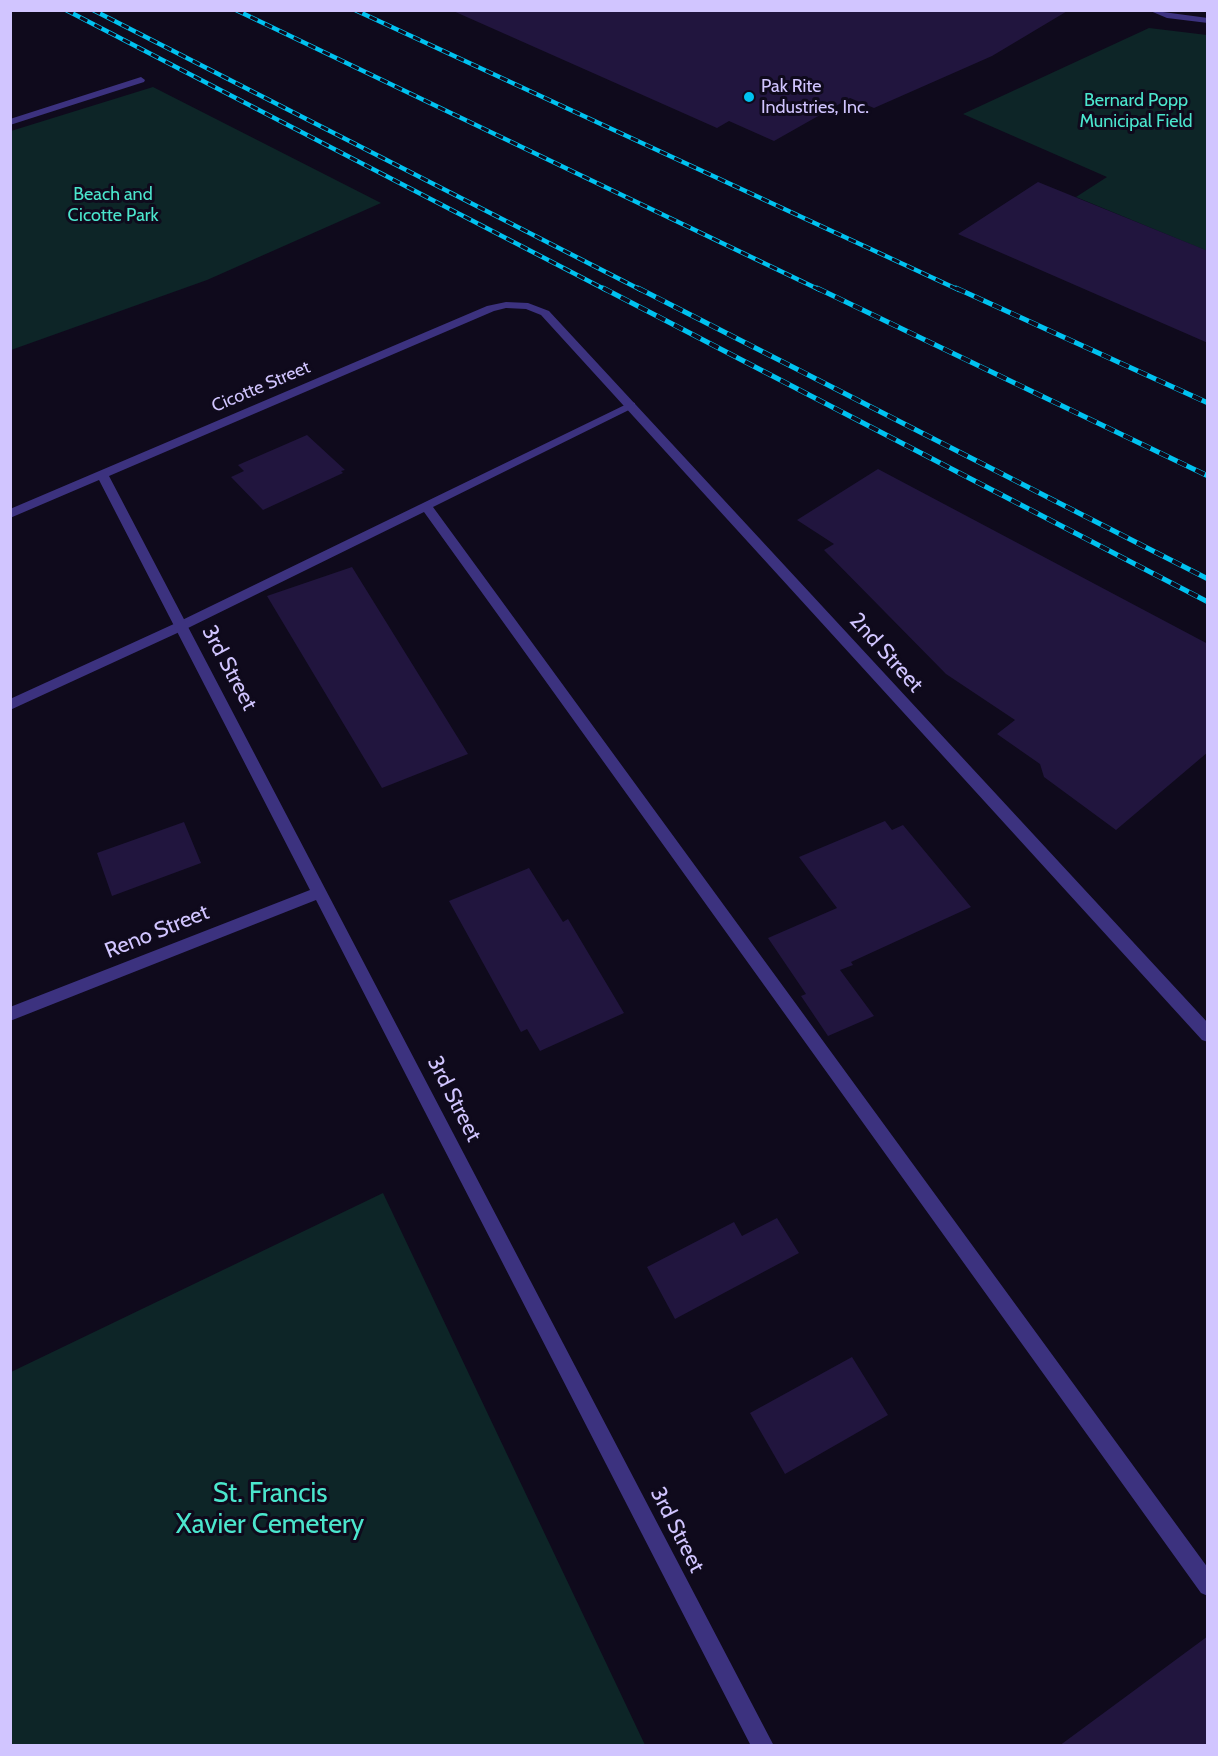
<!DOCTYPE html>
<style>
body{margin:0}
#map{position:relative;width:1218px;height:1756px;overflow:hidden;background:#0f0a1c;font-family:Cabin,sans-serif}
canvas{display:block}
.frame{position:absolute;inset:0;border:12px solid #d1c5ff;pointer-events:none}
</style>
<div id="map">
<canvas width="1218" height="1756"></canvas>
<div class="frame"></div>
</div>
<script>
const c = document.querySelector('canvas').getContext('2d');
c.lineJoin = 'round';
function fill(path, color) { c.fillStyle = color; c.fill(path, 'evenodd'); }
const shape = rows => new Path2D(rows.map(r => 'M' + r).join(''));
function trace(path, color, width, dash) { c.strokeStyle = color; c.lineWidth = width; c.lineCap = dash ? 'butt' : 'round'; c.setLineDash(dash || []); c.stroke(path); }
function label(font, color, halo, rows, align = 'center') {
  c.font = font + ' Cabin,sans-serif'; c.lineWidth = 6; c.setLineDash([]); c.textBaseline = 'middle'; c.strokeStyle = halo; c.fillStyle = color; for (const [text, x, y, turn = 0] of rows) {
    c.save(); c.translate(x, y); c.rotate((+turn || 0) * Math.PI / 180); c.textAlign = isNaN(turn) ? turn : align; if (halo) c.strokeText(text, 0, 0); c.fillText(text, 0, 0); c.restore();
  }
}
fill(shape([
 [1149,28,1207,35,1207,251,1076,197,1107,177,963,114],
 [153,87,381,203,207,280,11,350,11,131],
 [383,1193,645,1745,11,1745,11,1372]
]), '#0d2527');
fill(shape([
 [451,10,1069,10,992,56,874,108,850,98,774,141,729,121,717,128],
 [1038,182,1208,251,1208,343,958,234],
 [307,435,345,470,341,471,343,473,263,510,231,477,244,471,238,465],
 [878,469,1208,644,1208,752,1116,830,1044,777,1040,764,997,734,1015,720,946,674,824,550,834,544,797,520],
 [352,567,468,754,382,788,267,596],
 [885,821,892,830,903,825,971,907,851,962,853,965,840,970,874,1016,828,1036,801,996,806,994,768,938,837,908,799,857],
 [184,822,201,863,112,896,97,853],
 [529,868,563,922,568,919,624,1013,540,1051,527,1029,521,1032,449,901],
 [777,1218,799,1253,675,1319,647,1267,734,1222,742,1236],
 [852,1357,888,1415,785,1474,750,1413],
 [1208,1636,1208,1746,1059,1746]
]), '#21153e');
fill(shape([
 [631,402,635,403,635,407,433,507,1208,1568,1208,1596,1201,1593,424,512,186,629,10,710,10,699,176,623,631,402]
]), '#3c327f');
fill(shape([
 [1148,10,1208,18,1208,23,1167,18,1148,10],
 [141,77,145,80,144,82,10,125,10,119,141,77],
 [506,302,528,303,549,311,1208,1023,1208,1042,1202,1040,541,315,526,309,506,308,494,311,109,476,774,1746,751,1746,316,900,10,1021,10,1007,310,890,99,480,10,518,10,509,487,306,506,302]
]), '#3c327f');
const railFar1 = shape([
 [66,10,606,290],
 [93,10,641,290],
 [236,10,820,290],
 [355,10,959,290]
]);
const rail = shape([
 [603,288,1208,602],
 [638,288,1208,579],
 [817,288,1208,476],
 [956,288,1208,403]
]);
trace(railFar1, '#00c2f0', 4.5);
trace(rail, '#00c2f0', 5);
trace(railFar1, '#0f0a1c', 3, [8]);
trace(rail, '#0f0a1c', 4, [10]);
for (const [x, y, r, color] of [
 [749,97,6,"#00c2f0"]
]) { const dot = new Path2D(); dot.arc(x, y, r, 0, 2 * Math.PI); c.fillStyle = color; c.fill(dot); trace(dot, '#0f0a1c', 2); }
label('18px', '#d1c5ff', '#0f0a1c', [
 ["Pak Rite",761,87],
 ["Industries, Inc.",761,108]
], 'left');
label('18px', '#4be6cd', '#0f0a1c', [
 ["Bernard Popp",1136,101],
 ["Municipal Field",1136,122],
 ["Beach and",113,195],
 ["Cicotte Park",113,216]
]);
label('18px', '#d1c5ff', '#0f0a1c', [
 ["Cicotte Street",261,387,-23]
]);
label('22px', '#d1c5ff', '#0f0a1c', [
 ["2nd Street",886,653,48],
 ["3rd Street",229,668,62],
 ["Reno Street",157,932,-22],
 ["3rd Street",454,1099,63],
 ["3rd Street",677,1530,63]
]);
label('27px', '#4be6cd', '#0f0a1c', [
 ["St. Francis",270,1494],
 ["Xavier Cemetery",270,1525]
]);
</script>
